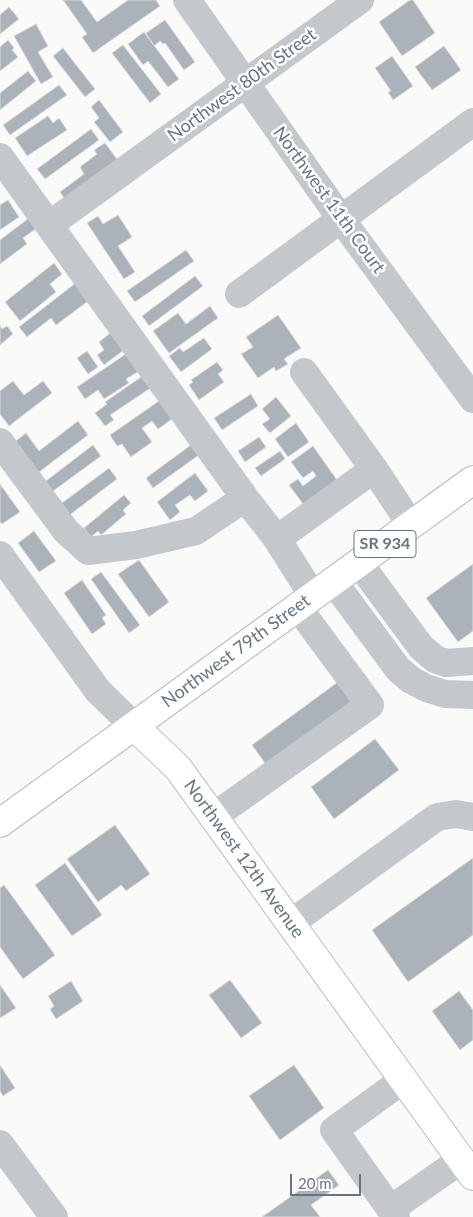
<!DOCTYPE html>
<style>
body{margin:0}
#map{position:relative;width:473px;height:1217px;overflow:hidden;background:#fafaf8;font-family:Lato,sans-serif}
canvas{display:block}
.scale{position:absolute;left:290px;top:1174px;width:71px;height:22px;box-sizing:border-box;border:2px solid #657683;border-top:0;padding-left:6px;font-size:15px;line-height:18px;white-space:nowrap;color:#657683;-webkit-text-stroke:4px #fff;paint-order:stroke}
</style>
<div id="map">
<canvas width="473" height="1217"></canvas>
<div class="scale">20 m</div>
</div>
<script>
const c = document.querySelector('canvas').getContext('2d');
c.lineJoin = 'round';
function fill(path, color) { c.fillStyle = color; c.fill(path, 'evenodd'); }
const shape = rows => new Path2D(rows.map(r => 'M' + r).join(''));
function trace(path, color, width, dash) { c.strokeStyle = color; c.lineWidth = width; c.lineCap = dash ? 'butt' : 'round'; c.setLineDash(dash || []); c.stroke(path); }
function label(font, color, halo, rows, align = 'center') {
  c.font = font + ' Lato,sans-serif'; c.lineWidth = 5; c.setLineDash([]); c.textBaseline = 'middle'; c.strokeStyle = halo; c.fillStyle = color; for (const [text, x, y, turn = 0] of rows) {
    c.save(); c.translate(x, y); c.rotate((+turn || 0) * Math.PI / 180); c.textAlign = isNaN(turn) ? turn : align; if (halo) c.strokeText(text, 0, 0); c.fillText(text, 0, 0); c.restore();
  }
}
const building = shape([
 [63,0,81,0,97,22,128,0,156,0,160,6,93,53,82,37,87,34,63,0],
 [410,0,413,0,435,33,402,56,379,22,410,0],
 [9,7,19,19,0,34,0,15,9,7],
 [165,20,195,62,184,70,165,43,163,44,160,41,154,46,146,33,165,20],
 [36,24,48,46,38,52,53,77,41,84,14,36,36,24],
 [144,32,179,79,168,87,148,61,143,65,128,44,144,32],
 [8,40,14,48,12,50,18,57,0,71,0,47,8,40],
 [123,45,161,94,150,103,112,53,123,45],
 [444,46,461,70,432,90,415,67,444,46],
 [63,48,95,89,85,97,53,56,63,48],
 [392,56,413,86,393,100,388,92,391,91,375,68,392,56],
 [28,71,36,81,0,110,0,93,28,71],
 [59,85,67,95,10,135,3,125,59,85],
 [99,100,123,132,110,142,94,122,99,118,91,107,99,100],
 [48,116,53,123,59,118,67,130,27,156,15,138,48,116],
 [91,129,99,140,45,179,37,169,91,129],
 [105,143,119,162,66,201,60,192,84,174,80,167,97,154,94,150,105,143],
 [8,200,19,217,0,230,0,205,8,200],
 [33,215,41,225,23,238,27,244,0,264,0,240,33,215],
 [118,215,132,237,118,246,135,272,124,279,87,223,98,216,103,224,118,215],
 [186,250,194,261,135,302,127,291,186,250],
 [54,263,62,274,50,284,56,292,20,321,5,302,54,263],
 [195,276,203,286,149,326,142,316,195,276],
 [77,282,91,299,56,325,51,318,27,337,19,327,77,282],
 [210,306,218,318,169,353,153,331,178,313,186,324,210,306],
 [278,315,301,348,284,359,288,364,276,371,274,367,258,378,241,354,253,347,246,337,278,315],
 [0,325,2,329,7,326,13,334,0,345,0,325],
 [113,331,129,346,104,365,97,355,104,350,99,342,113,331],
 [204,338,212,349,181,372,169,356,180,348,183,352,204,338],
 [87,351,98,367,88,374,77,358,87,351],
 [129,352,141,370,126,379,129,383,104,399,98,390,85,399,77,387,129,352],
 [217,362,223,370,218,374,224,382,199,400,189,385,193,382,191,380,217,362],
 [144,375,152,387,110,415,114,420,105,426,95,413,107,404,105,402,144,375],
 [13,381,24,395,43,381,52,393,9,426,0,414,0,391,13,381],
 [251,394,258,406,222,430,214,418,251,394],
 [276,397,291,416,270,433,262,424,270,419,262,409,276,397],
 [159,401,172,419,158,429,152,421,142,428,152,442,131,457,122,444,117,446,110,435,159,401],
 [78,421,88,435,35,475,12,444,26,433,39,451,78,421],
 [296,423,309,442,288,457,275,439,296,423],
 [259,437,266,447,245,462,238,451,259,437],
 [195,442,203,452,153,488,146,478,195,442],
 [93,445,101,456,49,494,42,484,93,445],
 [313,446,337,480,303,504,289,485,298,479,303,486,316,476,313,471,303,478,291,462,313,446],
 [280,451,285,459,261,476,255,468,280,451],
 [109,468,117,479,67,517,58,506,109,468],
 [195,473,208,491,195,501,190,495,175,505,180,512,170,520,157,502,195,473],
 [0,484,20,512,2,524,0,522,0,484],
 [124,495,131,503,123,510,126,514,101,535,98,531,91,537,84,528,124,495],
 [34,531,56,561,39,572,18,543,34,531],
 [139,560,169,602,149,617,118,574,139,560],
 [473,564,473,631,458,642,426,598,473,564],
 [101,572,140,625,129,633,91,579,101,572],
 [82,580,106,615,102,618,106,624,92,634,64,593,82,580],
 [342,679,357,700,267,766,252,745,342,679],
 [375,739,399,770,334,819,311,787,375,739],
 [115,825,150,874,126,891,121,885,98,902,67,859,115,825],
 [473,858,473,935,408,982,372,930,473,858],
 [65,863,102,915,72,936,35,885,65,863],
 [4,885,55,955,23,979,0,947,0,888,4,885],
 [230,980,262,1023,241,1038,209,995,230,980],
 [71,981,83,1001,56,1019,50,1009,54,1006,48,996,71,981],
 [0,985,16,1008,0,1018,0,985],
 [459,991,473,1010,473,1040,460,1050,432,1011,459,991],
 [0,1065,15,1088,3,1096,0,1091,0,1065],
 [294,1065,324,1108,280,1140,249,1096,294,1065],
 [328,1170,339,1185,311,1205,320,1217,262,1217,328,1170]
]);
fill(building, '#aab3b9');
trace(building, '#dcdcda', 1);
const major = shape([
 [134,726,178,768,473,1176],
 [0,823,473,480]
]);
trace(major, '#b5babe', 30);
trace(shape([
 [187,0,341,219,473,399],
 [0,157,245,498,196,531,136,545,88,551,66,531,0,442],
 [49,225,360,0],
 [239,294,473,122],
 [304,372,374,469],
 [245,498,277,539],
 [0,555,98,691,134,726],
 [359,563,421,647,435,659,446,663,473,661],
 [333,581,398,669,411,680,426,688,445,694,473,695],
 [313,596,277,539,374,469,411,525],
 [213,817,370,705,297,606],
 [291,923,437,817,456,814,473,817],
 [0,1144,54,1217],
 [391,1209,461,1160],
 [396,1217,334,1130,403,1080]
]), '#c3c8cc', 28);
trace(major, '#fff', 28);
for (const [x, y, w] of [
 [385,544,62]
]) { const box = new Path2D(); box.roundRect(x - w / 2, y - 13.5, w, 27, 4); c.fillStyle = '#fff'; c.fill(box); trace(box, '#657683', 1); }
label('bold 16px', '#657683', null, [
 ["SR 934",385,544]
]);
label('18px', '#657683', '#fff', [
 ["Northwest 80th Street",242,85,-36],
 ["Northwest 11th Court",329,200,54],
 ["Northwest 79th Street",236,651,-36],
 ["Northwest 12th Avenue",244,859,54]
]);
</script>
